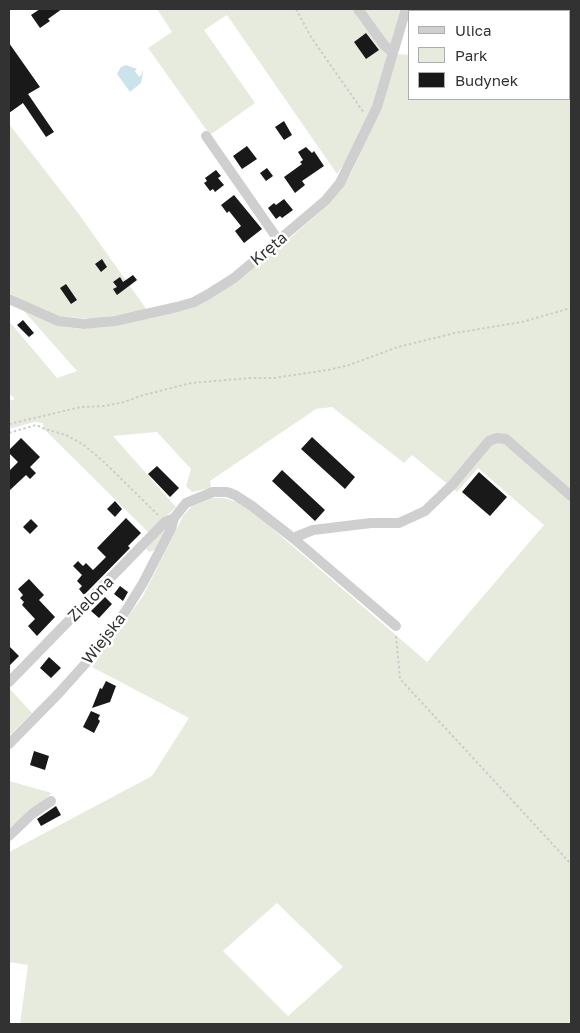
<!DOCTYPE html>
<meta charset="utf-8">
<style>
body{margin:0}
#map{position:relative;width:580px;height:1033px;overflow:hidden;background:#fff;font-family:"Golos Text",sans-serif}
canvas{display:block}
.frame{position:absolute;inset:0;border:10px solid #323232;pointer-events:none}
.legend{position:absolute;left:408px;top:10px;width:162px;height:90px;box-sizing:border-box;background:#fff;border:1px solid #adadad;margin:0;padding:6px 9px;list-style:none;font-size:15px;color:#323232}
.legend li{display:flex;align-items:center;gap:10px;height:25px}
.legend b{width:25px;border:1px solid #adadad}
</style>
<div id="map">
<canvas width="580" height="1033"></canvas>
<div class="frame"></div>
<ul class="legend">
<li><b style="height:6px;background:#cfcfcf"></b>Ulica</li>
<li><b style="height:14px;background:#e7ebde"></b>Park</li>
<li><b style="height:14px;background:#191919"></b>Budynek</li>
</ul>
</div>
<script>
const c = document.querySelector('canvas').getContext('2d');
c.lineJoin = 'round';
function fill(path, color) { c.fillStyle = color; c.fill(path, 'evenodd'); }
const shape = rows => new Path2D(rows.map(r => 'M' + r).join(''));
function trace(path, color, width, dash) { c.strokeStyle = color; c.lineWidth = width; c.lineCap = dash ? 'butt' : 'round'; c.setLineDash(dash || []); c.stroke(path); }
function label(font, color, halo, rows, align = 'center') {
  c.font = font + ' "Golos Text",sans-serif'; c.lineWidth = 5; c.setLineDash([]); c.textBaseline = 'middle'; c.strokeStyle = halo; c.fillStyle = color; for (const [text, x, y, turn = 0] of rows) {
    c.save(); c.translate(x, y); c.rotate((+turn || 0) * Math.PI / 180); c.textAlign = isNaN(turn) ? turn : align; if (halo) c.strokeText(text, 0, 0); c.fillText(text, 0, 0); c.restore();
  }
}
fill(shape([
 [157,9,401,9,373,104,350,155,337,174,227,15,204,30,255,103,210,135,148,48,172,32],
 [398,54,409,55,409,99,569,99,569,65,571,66,571,1024,20,1024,28,965,9,962,9,852,152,776,189,718,92,667,143,596,183,516,192,506,212,498,224,498,244,504,427,662,544,525,478,468,457,492,412,455,404,463,332,407,316,409,210,481,211,488,192,492,186,486,191,469,157,432,113,436,176,507,149,533,44,429,43,423,34,422,9,429,9,401,15,399,9,393,9,321,57,378,77,371,23,310,49,322,65,327,81,329,106,327,168,314,244,275,287,241,332,201,351,173,377,116],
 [277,903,343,967,288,1016,223,951],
 [9,124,78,213,147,310,94,319,56,316,9,293],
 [164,528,166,529,155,550,149,552,146,549],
 [9,688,32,713,9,736],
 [9,781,52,793,9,829]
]), '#e7ebde');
fill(shape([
 [126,65,134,68,137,68,135,71,139,77,142,74,142,70,143,73,141,83,130,92,117,74,121,67]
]), '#cbe4eb');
fill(shape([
 [40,9,62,9,48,19,50,21,40,28,31,15],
 [366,33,379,50,366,59,354,42],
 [9,43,40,87,28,94,54,132,46,137,23,103,9,113],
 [284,121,292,135,284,140,275,127],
 [247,146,257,159,242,169,233,156],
 [306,147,312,153,314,151,324,166,302,181,305,185,295,193,284,177,302,164,300,162,303,160,298,152],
 [267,168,273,176,266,181,260,173],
 [216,170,221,176,218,178,224,185,215,192,213,189,210,191,204,183,207,181,205,178],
 [234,195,262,229,244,243,235,231,241,226,229,211,227,213,221,205],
 [284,199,293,210,282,218,280,216,276,219,268,208,274,203,276,205],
 [102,259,107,267,101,272,95,264],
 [133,275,137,280,117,295,113,289,117,287,113,282,120,277,123,282],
 [66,284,77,300,71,304,60,288],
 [23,320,34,333,29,337,17,325],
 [312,437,355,477,345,489,301,449],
 [21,438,40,457,30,467,36,473,30,479,26,475,9,491,9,471,18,462,9,453,9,450],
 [157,466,179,488,170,497,148,474],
 [282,470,325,510,315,521,272,481],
 [479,472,507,497,490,516,462,492],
 [115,501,122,509,115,517,107,509],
 [126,518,141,533,128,546,130,548,84,595,79,589,82,586,77,581,82,575,73,566,78,561,83,566,86,563,93,570,106,557,97,548],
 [31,519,38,526,30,534,23,527],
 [29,579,44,595,39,600,55,617,37,636,28,626,35,619,22,605,24,602,20,598,23,595,18,589],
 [120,586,128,592,123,601,114,594],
 [105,597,112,604,99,618,91,611],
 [9,646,19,656,9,666],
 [49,657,61,668,51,678,40,668],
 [106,681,116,686,110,702,92,708,100,688,102,689],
 [91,711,100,715,98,719,100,721,94,733,83,727],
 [34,751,49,756,45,770,30,765],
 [56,806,61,815,41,826,37,819]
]), '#191919');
trace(shape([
 [296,9,311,37,364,113],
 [9,424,81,407,105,406,124,402,140,396,191,383,250,378,274,378,328,370,349,365,398,347,455,333,522,322,571,308],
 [9,433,36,425,45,429,66,435,84,445,104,462,158,515],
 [396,636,400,679,571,864]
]), '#ccc', 2, [2.5, 2.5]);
trace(shape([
 [358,9,384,45,393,53],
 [206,136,279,241],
 [9,299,58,321,84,324,115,321,177,307,194,302,207,295,234,278,326,200,340,183,377,107,406,9],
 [293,538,313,530,371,523,399,523,425,511,453,484,489,441,497,438,506,439,571,496],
 [9,682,165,522,174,518,186,503,213,492,227,492,235,495,252,506,293,538,396,626],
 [9,744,59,693,102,645,127,609,143,583,171,529,174,518],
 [9,836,32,814,51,801]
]), '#cfcfcf', 10);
label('16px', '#323232', '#fff', [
 ["Kręta",269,249,-40],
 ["Zielona",91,599,-45],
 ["Wiejska",104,639,-52]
]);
</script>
